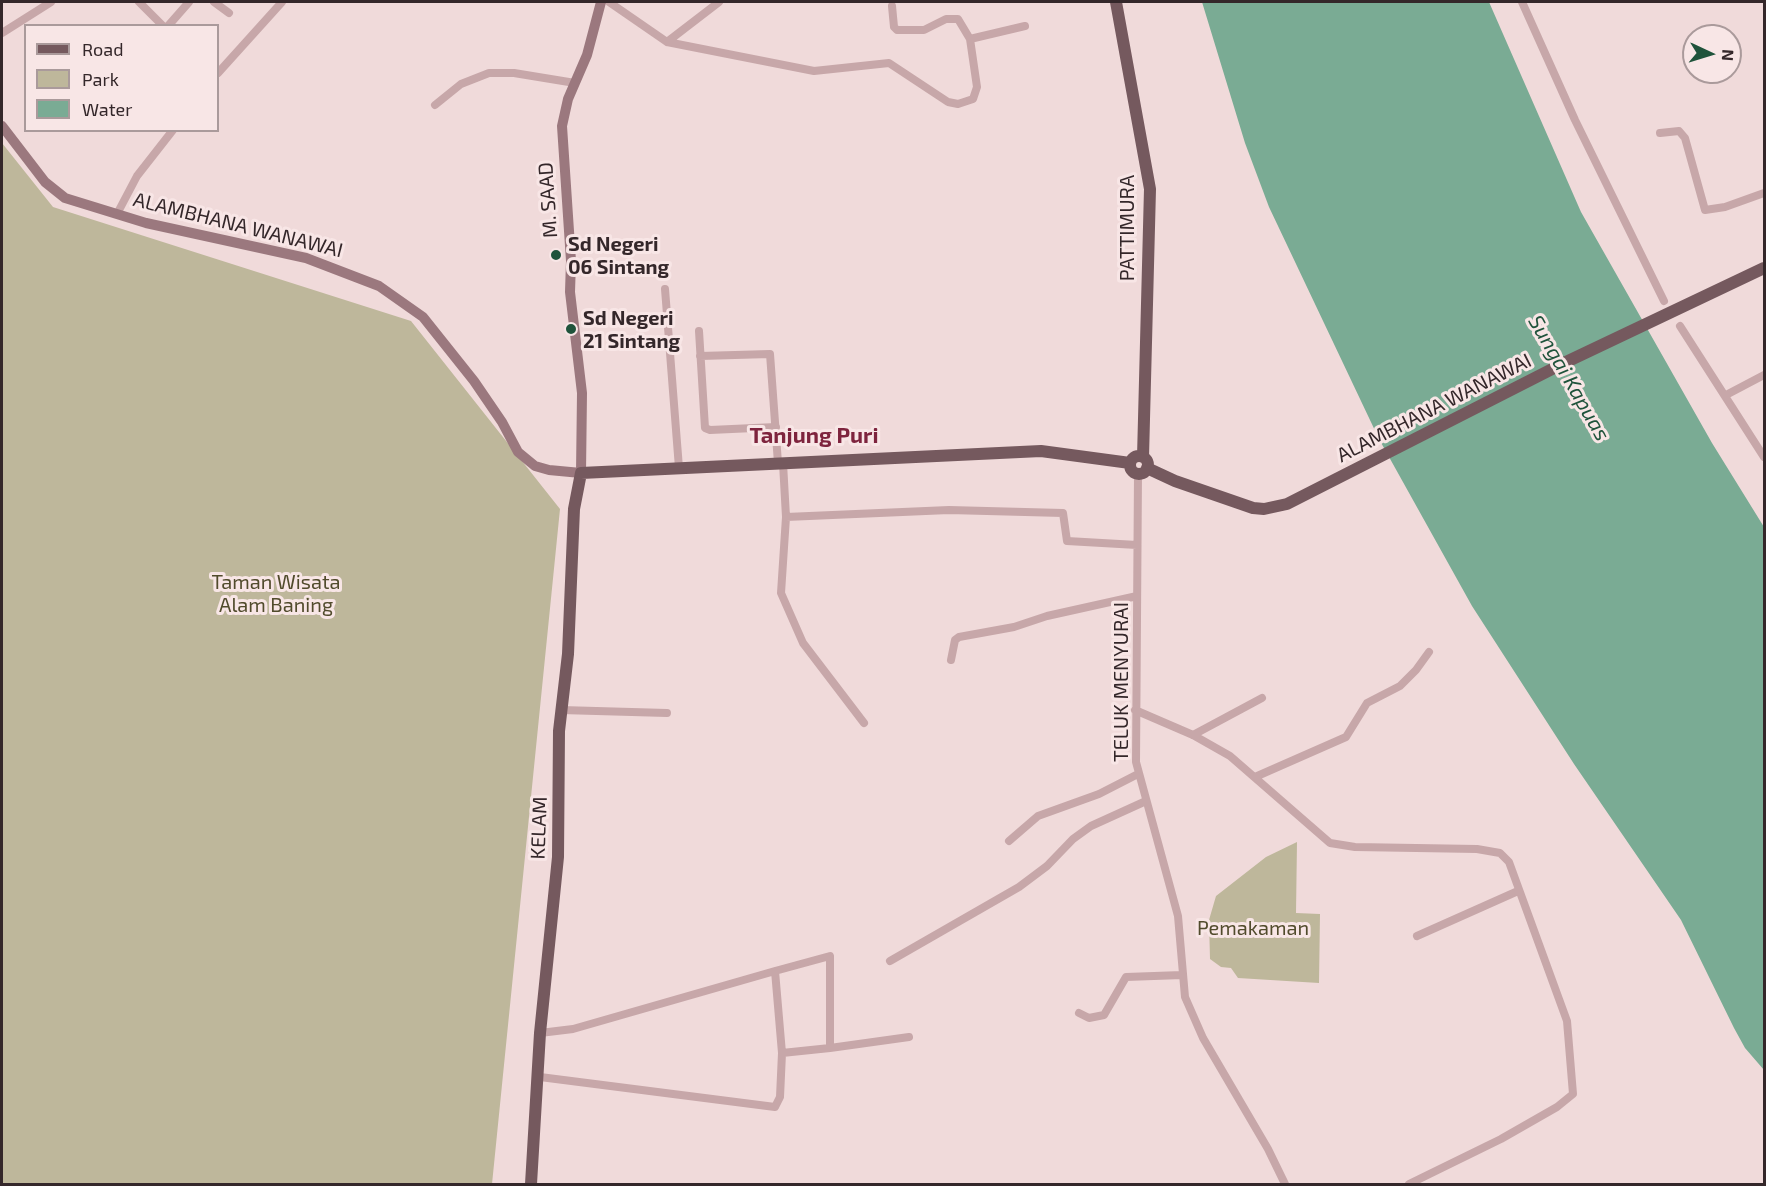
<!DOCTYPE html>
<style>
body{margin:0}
#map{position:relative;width:1766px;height:1186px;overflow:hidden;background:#f0dada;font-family:"Exo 2",sans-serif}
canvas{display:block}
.frame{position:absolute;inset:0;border:3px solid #34272a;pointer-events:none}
.legend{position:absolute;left:24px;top:24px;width:195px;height:108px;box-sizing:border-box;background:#f8e6e6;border:2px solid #aa9a9b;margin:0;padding:8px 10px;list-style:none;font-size:18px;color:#34272a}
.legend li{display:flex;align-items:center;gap:12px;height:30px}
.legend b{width:30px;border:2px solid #aa9a9b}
.north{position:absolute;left:1682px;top:24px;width:60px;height:60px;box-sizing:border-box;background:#f8e6e6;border:2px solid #aa9a9b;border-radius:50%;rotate:94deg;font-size:16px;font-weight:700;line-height:24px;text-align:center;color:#34272a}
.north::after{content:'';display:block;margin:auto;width:21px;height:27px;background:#1f533b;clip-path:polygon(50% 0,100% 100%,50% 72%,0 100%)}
</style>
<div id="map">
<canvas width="1766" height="1186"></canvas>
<div class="frame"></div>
<ul class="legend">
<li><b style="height:8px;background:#75595e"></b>Road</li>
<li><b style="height:16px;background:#beb79b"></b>Park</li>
<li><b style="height:16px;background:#7aab94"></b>Water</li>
</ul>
<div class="north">N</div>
</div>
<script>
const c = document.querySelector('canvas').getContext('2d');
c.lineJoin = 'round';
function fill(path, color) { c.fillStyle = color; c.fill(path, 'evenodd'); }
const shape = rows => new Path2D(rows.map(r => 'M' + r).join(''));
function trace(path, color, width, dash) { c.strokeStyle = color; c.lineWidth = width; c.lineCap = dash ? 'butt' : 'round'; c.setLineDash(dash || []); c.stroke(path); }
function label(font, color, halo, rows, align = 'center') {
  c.font = font + ' "Exo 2",sans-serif'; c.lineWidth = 6; c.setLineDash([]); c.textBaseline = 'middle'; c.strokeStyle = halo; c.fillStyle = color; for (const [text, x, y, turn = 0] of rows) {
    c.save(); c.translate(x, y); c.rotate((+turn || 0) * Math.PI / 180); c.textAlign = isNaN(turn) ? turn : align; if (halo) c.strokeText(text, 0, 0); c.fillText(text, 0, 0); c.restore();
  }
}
fill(shape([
 [2,143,53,207,411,321,560,509,492,1184,2,1184],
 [1297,842,1296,913,1320,914,1319,983,1238,978,1231,968,1221,967,1210,959,1209,920,1216,896,1266,857]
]), '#beb79b');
fill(shape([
 [1202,2,1489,2,1581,212,1712,443,1764,527,1764,1070,1745,1048,1734,1028,1681,920,1574,764,1472,606,1379,439,1269,207,1245,143]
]), '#7aab94');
trace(shape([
 [139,2,163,26],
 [214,2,229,13],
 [609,2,667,42,814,71,889,63,948,102,958,104,973,99,977,87,970,39,958,19,946,19,924,30,897,30,894,27,892,6],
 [1522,2,1575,120,1664,301],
 [168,26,189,2],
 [2,33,51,2],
 [970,39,1025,26],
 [667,42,719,2],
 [218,73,282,2],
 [435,105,461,84,489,73,514,73,575,83],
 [1660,133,1679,131,1685,138,1705,210,1725,207,1764,193],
 [117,214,137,176,173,130],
 [665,289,679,468],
 [1680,326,1764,457],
 [699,331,705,428,710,430,776,427],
 [700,356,770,354,778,463],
 [1726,395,1764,375],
 [783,463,786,517,781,593,803,643,864,723],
 [1138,474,1136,762,1178,916,1185,997,1203,1038,1268,1149,1285,1184],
 [786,517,949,510,1063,513,1067,541,1137,545],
 [951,660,955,640,959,637,1014,627,1047,616,1137,596],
 [561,710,667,713],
 [1135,710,1193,735,1230,756,1330,843,1355,847,1477,849,1500,853,1509,862,1567,1021,1573,1094,1557,1107,1501,1139,1409,1184],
 [1193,735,1262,698],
 [1255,777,1346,737,1367,703,1400,686,1416,670,1429,652],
 [1009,841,1038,816,1099,794,1138,774],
 [1417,936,1518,891],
 [890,961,1019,887,1047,866,1073,839,1091,826,1146,801],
 [775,971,830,956,830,1048,909,1037],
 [1079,1013,1089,1018,1104,1015,1126,977,1182,975],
 [782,1053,830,1048],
 [540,1077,775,1107,780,1097,782,1053,775,971,573,1029,540,1033]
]), '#c7a7a9', 8);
trace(shape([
 [2,126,45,182,65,198,146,223,306,258,379,286,423,317,474,381,502,422,518,452,535,466,549,470,581,473,582,393,570,292,571,261,562,126,568,99,587,55,601,2]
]), '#9b787e', 10);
trace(shape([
 [1116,2,1150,189,1143,457],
 '1130 465a9 9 0 1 1 18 0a9 9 0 1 1-18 0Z',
 [1147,468,1175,481,1253,508,1264,509,1287,504,1564,363,1764,268],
 [531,1184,540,1033,558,857,559,731,568,654,574,509,581,473,1041,451,1130,463]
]), '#75595e', 12);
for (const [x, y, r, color] of [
 [556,255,6,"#1f533b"],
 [571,329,6,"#1f533b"]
]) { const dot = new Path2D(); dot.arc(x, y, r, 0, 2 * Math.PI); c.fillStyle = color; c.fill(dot); trace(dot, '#f8e6e6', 2); }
label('20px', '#34272a', '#f8e6e6', [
 ["M. SAAD",548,200,-94],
 ["ALAMBHANA WANAWAI",238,225,14],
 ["PATTIMURA",1127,228,-90],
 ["ALAMBHANA WANAWAI",1434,408,-27],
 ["TELUK MENYURAI",1121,682,-90],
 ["KELAM",539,828,-88]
]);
label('bold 20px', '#34272a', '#f8e6e6', [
 ["Sd Negeri",568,244],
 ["06 Sintang",568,267],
 ["Sd Negeri",583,318],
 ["21 Sintang",583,341]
], 'left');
label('20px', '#514b2c', '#f8e6e6', [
 ["Taman Wisata",276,582],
 ["Alam Baning",276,605],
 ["Pemakaman",1253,928]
]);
label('italic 21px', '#1f533b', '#f8e6e6', [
 ["Sungai Kapuas",1569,378,60]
]);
label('bold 22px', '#7e243e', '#f8e6e6', [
 ["Tanjung Puri",814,436]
]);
</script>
